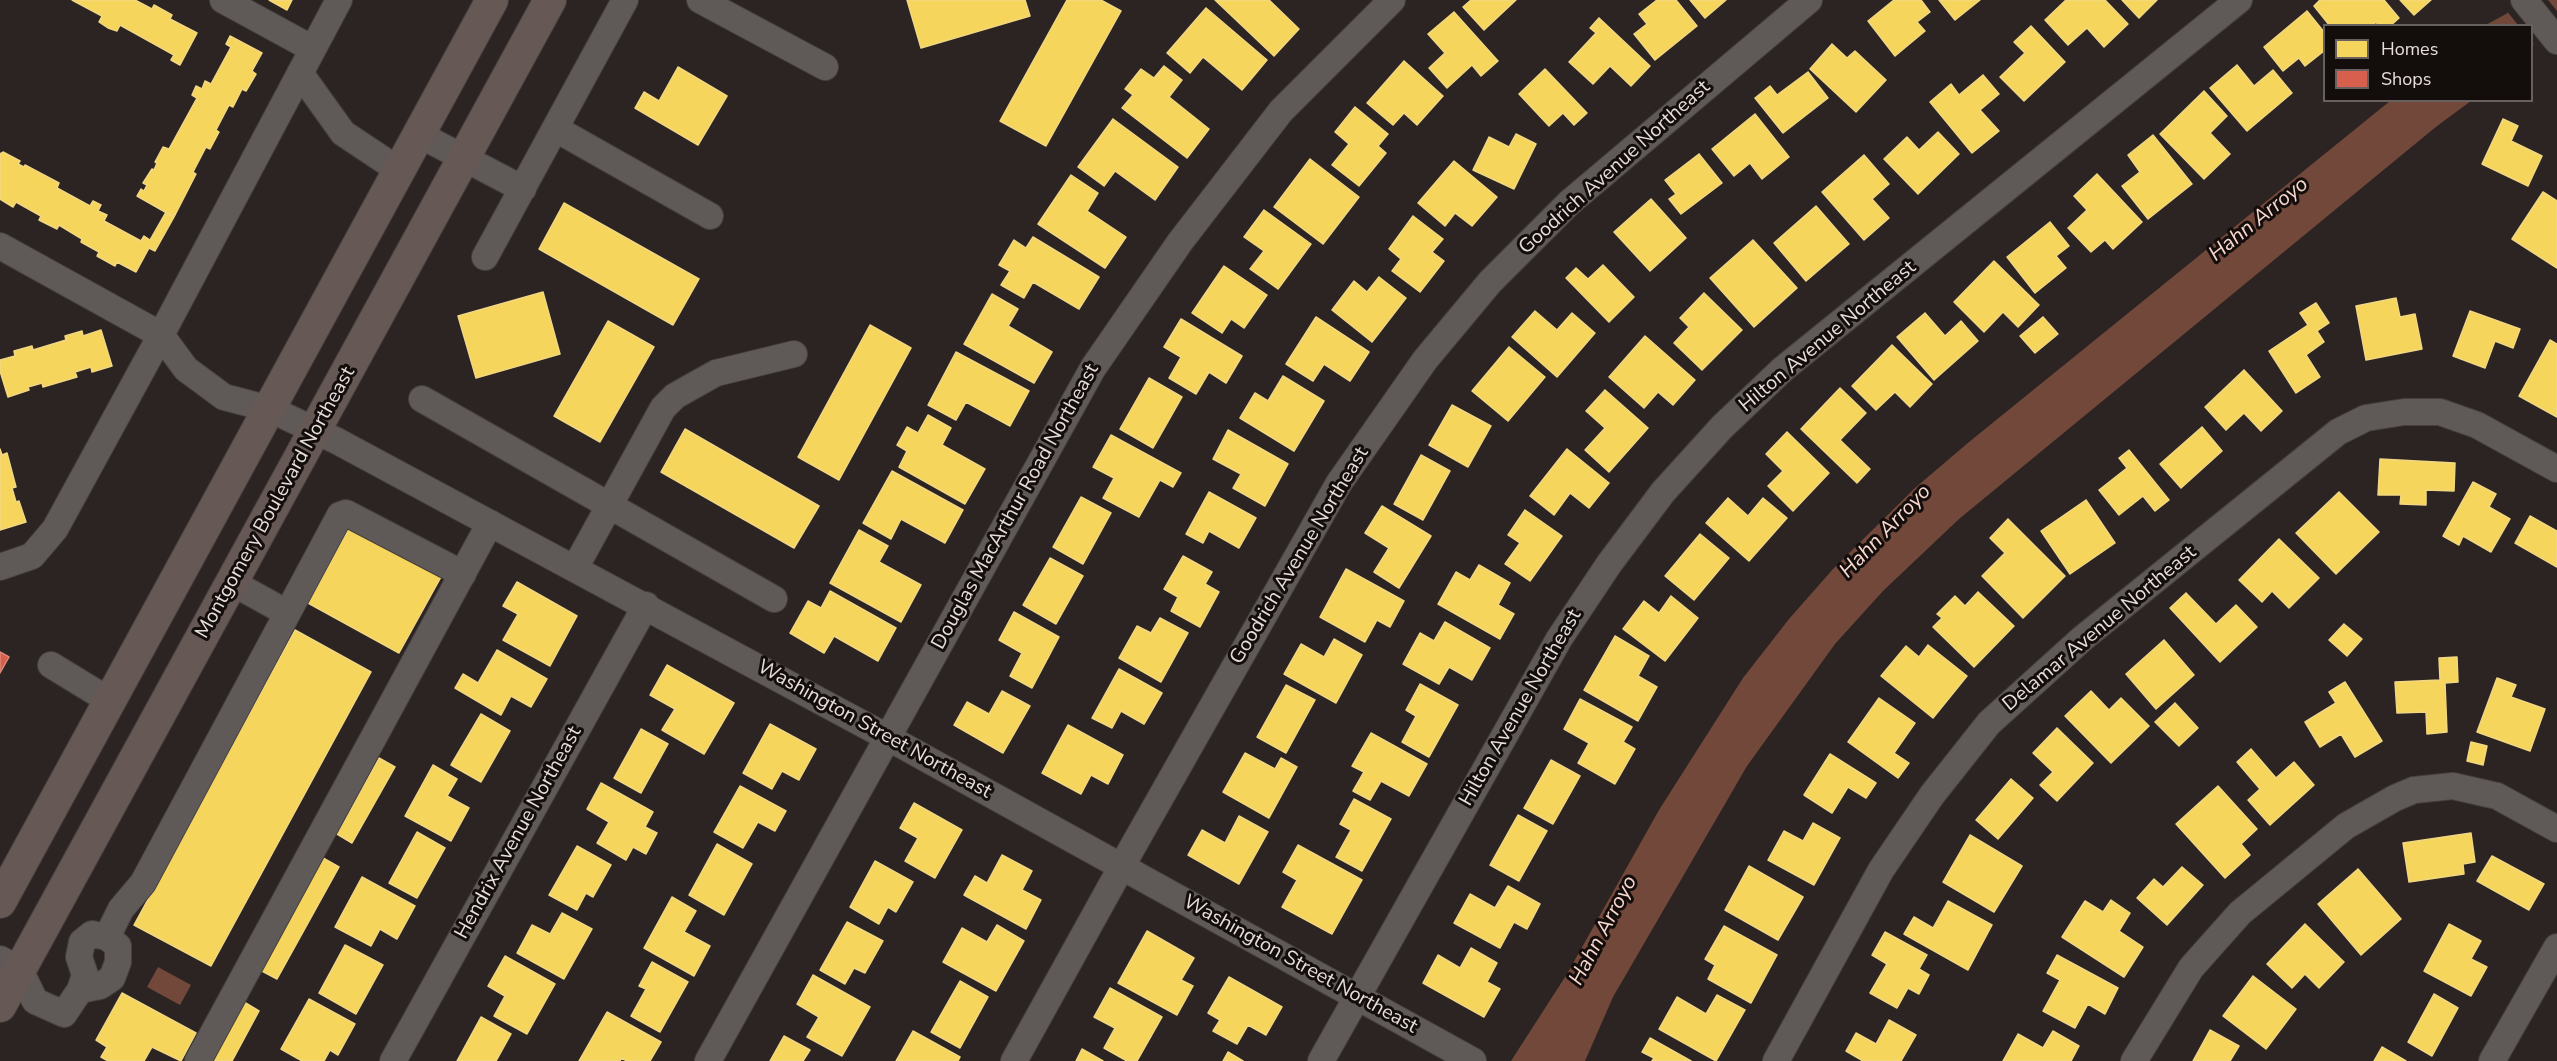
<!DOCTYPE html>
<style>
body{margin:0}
#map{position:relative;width:2557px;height:1061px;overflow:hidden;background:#2c2422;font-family:"Nunito Sans",sans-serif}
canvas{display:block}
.legend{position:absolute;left:2323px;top:24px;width:210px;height:78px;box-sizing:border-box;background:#130d0b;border:2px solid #68605e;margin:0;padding:8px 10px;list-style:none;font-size:18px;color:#e7ddda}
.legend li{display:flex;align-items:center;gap:12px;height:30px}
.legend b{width:30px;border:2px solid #68605e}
</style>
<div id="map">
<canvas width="2557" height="1061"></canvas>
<ul class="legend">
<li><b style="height:16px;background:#f6d55c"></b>Homes</li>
<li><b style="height:16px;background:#d6604d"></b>Shops</li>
</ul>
</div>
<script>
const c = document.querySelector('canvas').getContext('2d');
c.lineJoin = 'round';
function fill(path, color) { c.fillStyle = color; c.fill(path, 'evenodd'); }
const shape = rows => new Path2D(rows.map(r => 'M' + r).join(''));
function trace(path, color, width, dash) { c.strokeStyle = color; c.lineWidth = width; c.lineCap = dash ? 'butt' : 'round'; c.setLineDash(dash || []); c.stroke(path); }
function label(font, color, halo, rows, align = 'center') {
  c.font = font + ' "Nunito Sans",sans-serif'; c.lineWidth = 6; c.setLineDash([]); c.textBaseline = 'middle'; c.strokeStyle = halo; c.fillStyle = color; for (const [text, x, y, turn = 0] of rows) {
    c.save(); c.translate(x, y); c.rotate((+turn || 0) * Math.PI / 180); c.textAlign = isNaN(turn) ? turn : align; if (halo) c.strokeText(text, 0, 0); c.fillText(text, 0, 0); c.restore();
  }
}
fill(shape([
 [2524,0,2557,0,2557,23,2532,46,2532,26,2484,26,2506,14],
 [2390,101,2471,101,2437,126,1959,519,1883,591,1835,644,1747,766,1613,997,1585,1061,1511,1061,1567,974,1659,810,1743,678,1789,619,1833,569,1915,488,1969,442],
 [158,967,191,985,180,1005,147,987]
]), '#72483b');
fill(shape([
 [2519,0,2548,0,2557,11,2557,27,2535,46,2532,42,2532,26,2518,25,2506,10]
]), '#2c2422');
const homes = shape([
 [72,0,135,0,152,9,154,5,172,15,170,19,197,33,180,65,171,60,174,55,120,25,117,31,108,28,99,22,102,16,72,0],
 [269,0,292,0,287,10,269,0],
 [907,0,1025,0,1030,16,921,48,907,0],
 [1067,0,1101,0,1121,11,1046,146,1000,121,1067,0],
 [1215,0,1269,0,1299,29,1274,56,1215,0],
 [1471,0,1516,0,1484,30,1463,7,1471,0],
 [1657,0,1676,0,1697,26,1655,60,1634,34,1647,24,1639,14,1657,0],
 [1690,0,1726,0,1705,18,1690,0],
 [1894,0,1921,0,1930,12,1917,22,1925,31,1895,56,1868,21,1894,0],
 [1939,0,1980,0,1955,20,1939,0],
 [2066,0,2105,0,2128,24,2104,47,2087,28,2068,45,2045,20,2066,0],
 [2122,0,2157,0,2139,18,2122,0],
 [2320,0,2384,0,2399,18,2390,26,2379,26,2376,22,2372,26,2330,26,2314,6,2320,0],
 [2400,0,2431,0,2414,15,2400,0],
 [1206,8,1267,60,1242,90,1203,57,1190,73,1167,53,1206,8],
 [2307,11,2324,32,2324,51,2305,66,2299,58,2283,71,2264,47,2307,11],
 [1454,12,1498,61,1481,76,1472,65,1447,88,1429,68,1445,53,1428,34,1454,12],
 [1599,18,1650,66,1631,86,1610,66,1593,84,1569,62,1596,33,1590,28,1599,18],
 [2031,26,2065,62,2024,101,2000,77,2025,53,2014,42,2031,26],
 [230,36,262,53,252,71,256,74,246,91,242,89,233,107,229,105,216,130,219,132,210,149,206,147,193,172,196,174,174,217,137,196,141,189,144,191,147,185,143,183,152,169,154,170,157,163,155,162,163,147,169,149,197,98,192,95,196,86,202,89,205,81,211,84,231,47,226,44,230,36],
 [1832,44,1847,58,1855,51,1886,80,1856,112,1810,69,1832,44],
 [1404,61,1443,96,1417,125,1404,113,1393,125,1367,103,1404,61],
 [2237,65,2254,86,2273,70,2292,93,2247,131,2210,88,2237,65],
 [1164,66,1182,80,1169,97,1209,129,1187,158,1122,108,1133,95,1125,89,1141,69,1154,78,1164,66],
 [678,67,727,96,698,145,635,108,644,92,659,101,678,67],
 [1545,69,1587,113,1574,125,1563,113,1549,126,1519,94,1545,69],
 [1808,72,1828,98,1783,133,1755,98,1770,86,1777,95,1808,72],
 [1983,75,1999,94,1980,110,1999,131,1972,153,1930,102,1951,84,1959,95,1983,75],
 [2204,91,2227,116,2210,133,2230,154,2204,179,2160,134,2204,91],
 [1355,107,1388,134,1378,146,1386,153,1359,186,1332,165,1349,144,1335,132,1355,107],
 [1755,114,1789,157,1762,179,1750,163,1734,176,1712,149,1755,114],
 [1113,119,1178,167,1155,200,1115,171,1104,186,1078,167,1113,119],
 [2503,119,2518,126,2511,141,2542,156,2528,186,2482,164,2503,119],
 [1938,132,1959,154,1918,194,1884,159,1907,137,1919,150,1938,132],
 [1516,134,1536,144,1514,189,1473,170,1489,137,1509,147,1516,134],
 [2153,135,2192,184,2148,219,2122,186,2140,172,2128,155,2153,135],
 [3,152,20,161,18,164,24,167,25,165,59,183,57,188,90,206,93,201,101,205,98,211,107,215,104,221,141,241,144,236,150,240,166,212,174,217,155,251,149,248,136,272,117,262,115,266,97,256,99,252,81,242,82,239,59,225,57,229,39,220,41,216,16,202,13,207,0,199,0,154,3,152],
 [1699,154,1722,183,1681,214,1669,199,1676,194,1665,180,1699,154],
 [1864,155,1889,184,1872,199,1889,218,1864,240,1822,192,1864,155],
 [1310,159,1359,197,1323,244,1274,207,1310,159],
 [1454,161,1497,197,1472,226,1455,213,1445,226,1418,203,1454,161],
 [2097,174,2142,222,2113,249,2105,240,2091,252,2068,228,2087,210,2074,196,2097,174],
 [1071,175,1098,193,1087,211,1126,237,1105,268,1038,224,1071,175],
 [2543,192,2557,201,2557,268,2512,239,2543,192],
 [1651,199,1686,238,1650,271,1614,232,1651,199],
 [564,203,699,279,673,325,539,249,564,203],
 [1816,206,1849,244,1806,281,1774,243,1816,206],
 [1264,210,1311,244,1278,289,1250,269,1264,251,1244,237,1264,210],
 [1413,216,1443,239,1432,252,1444,261,1420,292,1392,271,1401,259,1389,249,1413,216],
 [2050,222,2069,246,2056,256,2066,268,2035,293,2007,257,2050,222],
 [1033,237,1099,277,1079,309,1033,282,1024,298,1001,285,1010,271,999,265,1014,240,1026,248,1033,237],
 [1753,240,1797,288,1754,327,1710,278,1753,240],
 [1994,261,2039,305,2018,327,2003,312,1984,332,1954,302,1994,261],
 [1603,265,1634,297,1609,322,1566,278,1576,268,1588,279,1603,265],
 [1224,266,1267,295,1244,328,1231,319,1222,333,1192,313,1224,266],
 [1379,277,1406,298,1372,342,1332,310,1354,281,1367,292,1379,277],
 [543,292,560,354,476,378,458,316,543,292],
 [1704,293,1742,330,1702,370,1674,343,1689,327,1680,318,1704,293],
 [992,294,1018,309,1008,326,1052,352,1034,383,964,344,992,294],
 [2396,298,2400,317,2415,314,2422,349,2366,360,2356,306,2396,298],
 [2316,303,2329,323,2317,331,2324,342,2306,355,2320,377,2296,393,2269,351,2308,325,2300,313,2316,303],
 [1535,311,1557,330,1572,313,1595,333,1557,377,1512,337,1535,311],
 [2470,311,2520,329,2513,348,2495,341,2485,368,2453,356,2470,311],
 [1925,313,1945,336,1961,321,1978,341,1934,380,1897,337,1925,313],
 [1316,317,1369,352,1350,381,1324,364,1313,381,1286,364,1316,317],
 [2043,317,2058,334,2035,353,2020,336,2043,317],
 [1181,319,1242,356,1226,383,1209,372,1196,394,1169,378,1181,357,1164,347,1181,319],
 [608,321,654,347,600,442,554,416,608,321],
 [870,325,911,348,839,480,798,457,870,325],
 [101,330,112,366,92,372,91,367,75,372,77,377,43,387,42,383,28,387,29,390,8,397,0,371,0,360,15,356,14,351,32,346,33,350,66,340,65,336,82,331,83,336,101,330],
 [1645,336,1695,380,1673,405,1658,392,1644,408,1609,377,1645,336],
 [2550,340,2557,344,2557,417,2519,396,2550,340],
 [1892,345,1932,384,1910,407,1895,392,1876,410,1852,386,1892,345],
 [1509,347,1545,377,1508,421,1472,391,1509,347],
 [956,352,1029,391,1010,426,966,402,956,420,928,405,956,352],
 [2244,370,2282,411,2261,431,2244,413,2226,430,2205,407,2244,370],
 [1283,376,1324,401,1294,451,1240,418,1255,393,1268,401,1283,376],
 [1149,378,1182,397,1153,448,1120,429,1149,378],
 [1840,388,1866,413,1840,440,1870,469,1857,483,1801,429,1840,388],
 [1605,390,1648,428,1609,472,1585,450,1605,428,1586,411,1605,390],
 [1452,405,1491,426,1468,467,1429,445,1452,405],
 [928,415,951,428,942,445,985,469,965,504,899,467,907,451,897,445,907,427,918,433,928,415],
 [2202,427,2222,451,2181,488,2160,464,2202,427],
 [685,429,819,506,794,548,661,472,685,429],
 [1228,430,1288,464,1265,506,1233,488,1241,474,1213,459,1228,430],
 [1787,432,1829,473,1793,511,1768,486,1783,471,1766,454,1787,432],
 [1111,435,1181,473,1173,487,1160,480,1139,517,1103,498,1114,478,1093,467,1111,435],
 [0,449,2,455,7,453,16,487,12,488,16,502,19,501,26,522,0,530,0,449],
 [1567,449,1609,483,1589,508,1570,493,1554,515,1530,496,1567,449],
 [2129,450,2169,500,2155,511,2143,496,2119,515,2099,490,2127,468,2119,458,2129,450],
 [1421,455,1450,471,1423,520,1394,504,1421,455],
 [2380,459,2455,463,2454,491,2426,490,2426,505,2400,504,2401,495,2378,495,2380,459],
 [892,471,963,510,945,543,901,519,891,539,863,523,892,471],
 [2473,482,2496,494,2489,507,2510,519,2491,552,2463,536,2459,545,2443,536,2473,482],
 [1209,492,1256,518,1239,548,1209,531,1203,543,1186,534,1209,492],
 [2339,492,2379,532,2336,574,2296,533,2339,492],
 [1081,497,1111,513,1083,564,1053,547,1081,497],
 [1728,498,1748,516,1763,498,1787,518,1749,561,1706,523,1728,498],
 [2086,500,2115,543,2070,574,2041,531,2086,500],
 [1382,506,1431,536,1399,588,1374,572,1389,548,1365,533,1382,506],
 [1525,510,1562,536,1530,581,1505,564,1520,543,1508,535,1525,510],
 [2530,516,2557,531,2557,567,2515,543,2530,516],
 [2008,519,2065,576,2023,618,1982,576,2005,553,1990,538,2008,519],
 [350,526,441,577,399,653,308,603,350,526],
 [859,530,888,546,879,562,921,585,901,622,830,583,859,530],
 [1700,534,1729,558,1694,600,1665,576,1700,534],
 [2279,539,2319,578,2289,608,2272,591,2262,602,2239,580,2279,539],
 [1183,556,1212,572,1205,584,1219,592,1200,627,1171,611,1178,597,1164,589,1183,556],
 [1050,558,1083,576,1056,624,1023,605,1050,558],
 [1479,565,1510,583,1498,605,1514,614,1500,639,1438,604,1456,572,1470,580,1479,565],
 [1346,569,1404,601,1390,627,1377,620,1365,642,1320,617,1346,569],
 [517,582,577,616,550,666,503,640,518,614,503,606,517,582],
 [830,591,896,628,878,661,834,636,824,653,790,633,808,601,821,608,830,591],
 [1978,592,2014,626,1974,667,1933,627,1942,618,1937,614,1955,596,1965,606,1978,592],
 [2186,593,2216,624,2236,605,2257,627,2220,662,2170,608,2186,593],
 [1671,596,1698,618,1665,661,1623,629,1644,601,1659,613,1671,596],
 [1014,612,1059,637,1032,688,1010,676,1022,653,999,640,1014,612],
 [1160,618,1188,633,1161,682,1119,658,1137,626,1151,633,1160,618],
 [1445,622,1490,648,1472,680,1449,667,1439,684,1403,664,1420,633,1434,641,1445,622],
 [2344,624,2362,639,2347,656,2329,640,2344,624],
 [295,630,371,672,211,966,134,925,295,630],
 [1615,636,1649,656,1638,676,1657,687,1638,721,1584,690,1615,636],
 [1334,639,1362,655,1336,703,1284,674,1301,644,1324,657,1334,639],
 [2164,640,2194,675,2156,709,2126,674,2164,640],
 [1928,645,1967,676,1933,718,1881,676,1906,646,1919,657,1928,645],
 [497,650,547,679,531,707,511,696,501,715,455,688,463,674,478,683,497,650],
 [2457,657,2458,682,2445,683,2447,732,2427,734,2426,712,2397,713,2395,682,2440,680,2439,658,2457,657],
 [667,665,734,703,704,754,662,730,675,709,650,695,667,665],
 [1119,669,1162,693,1144,724,1121,711,1112,728,1092,718,1119,669],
 [2497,678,2516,685,2511,697,2545,709,2530,751,2477,732,2497,678],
 [2345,682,2382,741,2355,757,2341,734,2320,747,2305,722,2336,703,2329,692,2345,682],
 [1420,684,1458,705,1429,757,1402,742,1416,716,1406,710,1420,684],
 [1286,685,1315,700,1286,753,1257,737,1286,685],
 [1002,691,1030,706,1003,753,954,725,967,702,989,714,1002,691],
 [2091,691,2109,710,2121,698,2149,726,2111,763,2065,716,2091,691],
 [1879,698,1915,723,1894,753,1909,763,1898,778,1848,742,1879,698],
 [1580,699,1632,727,1623,742,1635,749,1615,784,1578,763,1589,743,1564,729,1580,699],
 [2175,703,2198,728,2179,746,2155,722,2175,703],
 [481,714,510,731,481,782,451,765,481,714],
 [770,724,816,749,799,780,782,771,772,789,743,773,770,724],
 [1068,725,1123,755,1108,784,1091,775,1081,794,1042,773,1068,725],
 [2057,728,2093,763,2057,801,2040,785,2053,772,2033,753,2057,728],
 [641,729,668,744,641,793,614,778,641,729],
 [1371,733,1427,764,1409,796,1381,781,1370,800,1353,791,1364,772,1352,766,1371,733],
 [2471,742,2487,746,2483,765,2467,761,2471,742],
 [2251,749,2276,778,2294,762,2314,785,2270,825,2248,800,2260,789,2237,762,2251,749],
 [1245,753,1275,769,1281,758,1297,767,1269,818,1223,792,1245,753],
 [1830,754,1876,783,1866,798,1848,787,1832,813,1804,795,1830,754],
 [379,758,395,767,352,843,337,834,379,758],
 [1551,760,1580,776,1553,824,1524,808,1551,760],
 [433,765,457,779,447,796,469,808,451,841,405,816,433,765],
 [2011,779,2033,798,1998,839,1976,820,2011,779],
 [601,783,653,812,645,827,657,833,646,854,633,847,626,860,597,843,609,822,587,809,601,783],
 [740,786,786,811,775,831,758,822,743,848,714,832,740,786],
 [2218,786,2257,829,2241,844,2250,855,2225,878,2176,824,2218,786],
 [1354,799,1391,819,1362,871,1336,857,1351,830,1340,824,1354,799],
 [914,803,962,830,935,878,905,861,918,838,900,828,914,803],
 [1518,815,1547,831,1519,881,1490,865,1518,815],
 [1239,816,1268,832,1239,884,1188,855,1202,830,1225,843,1239,816],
 [1813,823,1840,838,1814,885,1768,860,1784,831,1803,841,1813,823],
 [417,832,445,848,417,898,389,883,417,832],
 [2471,833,2475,862,2463,864,2464,874,2409,882,2403,843,2471,833],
 [1970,835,2022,866,1994,912,1943,882,1970,835],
 [717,844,752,864,724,915,689,895,717,844],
 [1298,845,1362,880,1332,934,1282,907,1297,880,1283,872,1298,845],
 [577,846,611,865,593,897,586,893,577,910,549,895,577,846],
 [1002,855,1032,871,1022,890,1041,900,1026,929,964,895,975,876,987,883,1002,855],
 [2492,856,2544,884,2529,910,2477,881,2492,856],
 [323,858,339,867,277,979,260,970,323,858],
 [875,861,913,882,896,912,888,907,879,924,850,907,875,861],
 [1749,866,1803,897,1778,940,1725,910,1749,866],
 [2182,867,2203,885,2167,925,2137,898,2154,879,2163,887,2182,867],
 [2358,869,2401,919,2361,955,2318,904,2358,869],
 [362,877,415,906,397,939,380,929,371,946,335,927,362,877],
 [1508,886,1540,904,1527,929,1514,922,1500,948,1454,923,1470,894,1495,908,1508,886],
 [672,897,696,911,684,932,710,946,694,976,644,948,672,897],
 [2111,900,2130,913,2119,931,2143,947,2124,977,2062,937,2085,901,2103,912,2111,900],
 [1948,901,1992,925,1968,970,1904,934,1914,917,1933,928,1948,901],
 [562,913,592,929,564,979,517,953,532,925,550,934,562,913],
 [847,922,883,941,865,973,854,968,845,984,820,970,847,922],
 [2305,924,2344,962,2319,988,2305,974,2292,988,2267,964,2305,924],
 [2449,924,2481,941,2471,959,2487,967,2471,996,2424,971,2449,924],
 [997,925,1024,941,996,991,943,962,962,928,987,942,997,925],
 [1724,926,1777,955,1751,1003,1708,979,1715,965,1705,959,1724,926],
 [1147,931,1194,958,1181,980,1193,986,1177,1015,1118,983,1147,931],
 [1885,932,1927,955,1919,969,1929,975,1919,994,1908,988,1897,1008,1870,993,1887,964,1872,955,1885,932],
 [345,945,383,965,356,1014,319,993,345,945],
 [1471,948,1497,963,1487,982,1500,989,1484,1017,1423,983,1438,955,1460,968,1471,948],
 [2057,955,2118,988,2105,1014,2088,1004,2075,1028,2043,1011,2060,980,2047,973,2057,955],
 [505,956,555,984,527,1034,494,1016,505,996,488,986,505,956],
 [652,962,688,982,660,1032,631,1016,646,989,639,986,652,962],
 [813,975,870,1007,842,1056,807,1037,819,1017,797,1004,813,975],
 [2253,976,2296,1009,2266,1049,2223,1016,2253,976],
 [1229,977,1282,1007,1266,1035,1248,1025,1237,1044,1213,1031,1220,1020,1208,1013,1229,977],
 [960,981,988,997,960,1048,931,1032,960,981],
 [1110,988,1162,1017,1137,1061,1127,1061,1104,1048,1115,1028,1094,1017,1110,988],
 [122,993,196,1033,181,1061,152,1047,144,1061,108,1061,101,1057,107,1047,96,1040,122,993],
 [2434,994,2458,1008,2432,1056,2408,1042,2434,994],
 [1717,995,1745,1010,1716,1061,1659,1029,1677,997,1706,1014,1717,995],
 [309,999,355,1024,338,1055,330,1050,324,1061,302,1061,281,1049,309,999],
 [244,1002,259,1011,232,1061,211,1061,244,1002],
 [607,1012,661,1042,650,1061,627,1061,621,1058,620,1061,579,1061,607,1012],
 [481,1017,511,1034,496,1061,457,1061,481,1017],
 [1889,1020,1916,1035,1901,1061,1863,1061,1846,1051,1856,1033,1876,1044,1889,1020],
 [2210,1030,2239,1046,2230,1061,2193,1061,2210,1030],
 [913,1031,960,1057,958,1061,896,1061,913,1031],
 [2053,1031,2079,1046,2071,1061,2003,1061,2018,1034,2043,1048,2053,1031],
 [784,1036,810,1050,803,1061,770,1061,784,1036],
 [1650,1038,1691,1061,1652,1061,1654,1058,1642,1052,1650,1038],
 [2382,1047,2406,1061,2374,1061,2382,1047],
 [1082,1049,1103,1061,1076,1061,1082,1049],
 [1228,1052,1243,1061,1223,1061,1228,1052]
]);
fill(homes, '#f6d55c');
trace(homes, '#f2d782', 1.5);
const shops = shape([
 [0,652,9,657,0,673,0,652]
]);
fill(shops, '#d6604d');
trace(shops, '#db8677', 1.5);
const minor = shape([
 [223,0,313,49],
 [700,0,825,67],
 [2524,0,2557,41],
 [300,73,343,133,400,171],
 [556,129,710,216],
 [420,135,523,189],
 [0,246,161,335,339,0],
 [485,257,625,0],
 [422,399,774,599],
 [0,567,32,556,55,529,161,335,186,369,224,397,270,409,337,441,887,737,1473,1061],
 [575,568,663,408,675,396,716,373,794,354],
 [233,583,287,613],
 [51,665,110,701],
 [107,937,121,909,143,883,340,515,346,513,463,574],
 [0,959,20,970,35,1001,64,1014,80,990,85,975,79,957,82,942,92,934,107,937,118,946,118,962,112,978,100,986,80,990],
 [198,1061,490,523],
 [393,1061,646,605],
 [708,1061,1093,368,1180,242,1281,111,1392,0],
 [1014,1061,1132,848,1339,483,1425,360,1490,282,1569,203,1809,0],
 [1321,1061,1559,639,1609,564,1663,492,1722,427,1783,369,2239,0],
 [1776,1061,1881,870,1932,795,1989,723,2083,638,2338,432,2366,418,2404,412,2440,412,2477,425,2557,469],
 [2134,1061,2191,968,2240,913,2346,826,2395,798,2414,790,2453,786,2497,796,2557,829],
 [2492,1061,2557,947]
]);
const major = shape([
 [0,902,492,0],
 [0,1006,550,0]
]);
trace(minor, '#463f3d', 28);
trace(major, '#463f3d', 34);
trace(minor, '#5f5a58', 26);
trace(major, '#665955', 32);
label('20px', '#e7ddda', '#130d0b', [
 ["Goodrich Avenue Northeast",1615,168,-42],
 ["Hilton Avenue Northeast",1828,337,-40],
 ["Montgomery Boulevard Northeast",276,503,-61],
 ["Douglas MacArthur Road Northeast",1016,507,-61],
 ["Goodrich Avenue Northeast",1300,556,-59],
 ["Delamar Avenue Northeast",2100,629,-40],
 ["Hilton Avenue Northeast",1521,708,-60],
 ["Washington Street Northeast",874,730,29],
 ["Hendrix Avenue Northeast",519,833,-61],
 ["Washington Street Northeast",1300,965,29]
]);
label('italic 21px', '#f9d9cf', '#130d0b', [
 ["Hahn Arroyo",2259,220,-39],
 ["Hahn Arroyo",1886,532,-46],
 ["Hahn Arroyo",1604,931,-62]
]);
</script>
